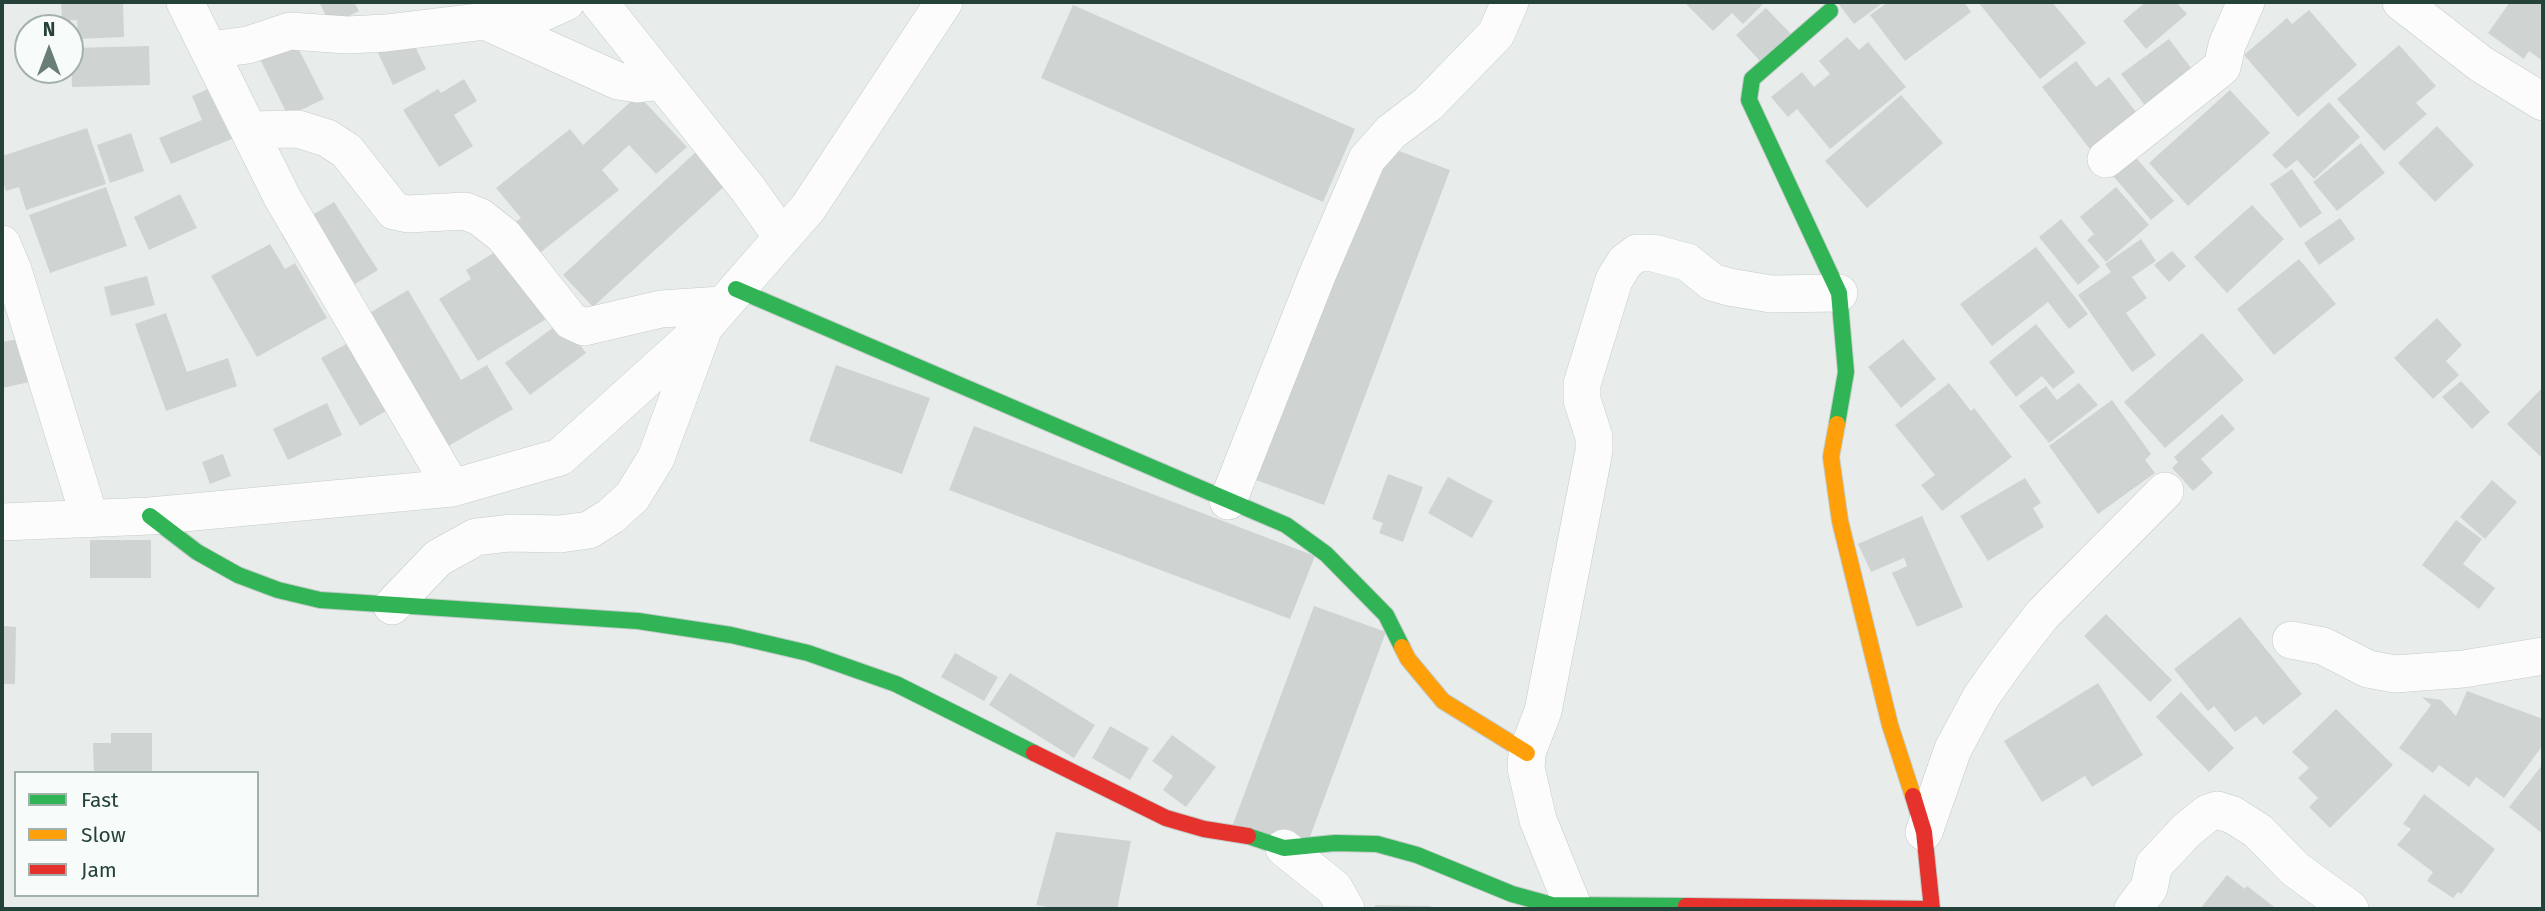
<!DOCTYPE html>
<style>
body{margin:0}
#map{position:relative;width:2545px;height:911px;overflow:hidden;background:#e8edeb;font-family:"Fira Sans",sans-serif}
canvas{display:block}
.frame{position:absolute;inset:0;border:4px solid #24423a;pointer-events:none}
.legend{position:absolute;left:14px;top:771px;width:245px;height:126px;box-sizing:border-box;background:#f7fbf9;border:2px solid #a3b1ad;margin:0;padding:9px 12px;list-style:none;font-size:21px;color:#24423a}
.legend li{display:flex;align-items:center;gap:14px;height:35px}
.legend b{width:35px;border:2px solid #a3b1ad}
.north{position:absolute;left:14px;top:14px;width:70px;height:70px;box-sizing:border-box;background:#f7fbf9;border:2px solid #a3b1ad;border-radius:50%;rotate:0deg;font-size:19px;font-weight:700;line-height:28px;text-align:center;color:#24423a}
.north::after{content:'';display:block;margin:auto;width:24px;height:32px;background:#697e78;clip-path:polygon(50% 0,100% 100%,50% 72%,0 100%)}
</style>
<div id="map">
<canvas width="2545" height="911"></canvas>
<div class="frame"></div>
<ul class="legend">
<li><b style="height:9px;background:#30b455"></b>Fast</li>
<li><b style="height:9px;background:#ff9f0a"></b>Slow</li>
<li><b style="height:9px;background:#e5322d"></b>Jam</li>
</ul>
<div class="north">N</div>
</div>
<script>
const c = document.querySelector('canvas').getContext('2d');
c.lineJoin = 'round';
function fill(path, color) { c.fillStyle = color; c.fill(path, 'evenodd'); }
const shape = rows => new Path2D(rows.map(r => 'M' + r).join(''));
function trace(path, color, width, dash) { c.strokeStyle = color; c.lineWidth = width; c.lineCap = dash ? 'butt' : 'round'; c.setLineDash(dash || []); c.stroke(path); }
fill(shape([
 [61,2,123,2,124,37,78,39,77,20,62,21],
 [319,2,354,2,359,11,331,25],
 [1684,2,1765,2,1743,24,1732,13,1713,31],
 [1837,2,1884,2,1854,24],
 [1888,2,1964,2,1971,12,1905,61,1870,15],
 [1978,2,2052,2,2086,43,2040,79],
 [2146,2,2176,2,2187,14,2146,49,2123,21],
 [2510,2,2543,2,2543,61,2529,51,2524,59,2488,33],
 [1073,5,1355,129,1323,202,1041,78],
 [1766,8,1791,34,1760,61,1736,35],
 [2309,10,2357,65,2298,117,2244,55,2287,18,2292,24],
 [410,36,426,69,393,85,378,53],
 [1847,37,1859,50,1868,42,1906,87,1830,149,1797,109,1788,117,1771,97,1802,72,1814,87,1830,74,1819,61],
 [2169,39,2201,81,2153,116,2121,74],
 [294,40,324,99,288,116,259,57],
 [2399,45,2436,86,2416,103,2427,114,2384,151,2337,99],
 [149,46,150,85,72,87,71,48],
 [2076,61,2096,87,2109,77,2143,121,2096,157,2042,87],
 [464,79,477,101,454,115,473,146,439,167,403,110,438,89,441,93],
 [213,87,234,138,171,164,159,138,202,120,192,96],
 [2230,90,2270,133,2188,206,2149,163],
 [638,95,687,147,656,174,629,145,602,170,619,190,536,256,511,225,521,218,496,188,570,129,583,145],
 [1901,95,1943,143,1867,208,1825,161],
 [2329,102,2360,137,2314,179,2297,160,2286,169,2272,155],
 [2437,126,2474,165,2435,202,2398,163],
 [87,128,106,184,26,210,19,187,6,191,2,178,2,156],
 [131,133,144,171,110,183,97,145],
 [2361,143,2385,173,2337,211,2313,182],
 [1383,145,1450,170,1324,505,1256,480],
 [699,149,729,182,593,307,563,275],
 [2130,151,2174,201,2151,220,2108,170],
 [2292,169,2322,213,2300,228,2270,184],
 [106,187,127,246,50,273,29,215],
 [2116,187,2149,225,2106,262,2087,240,2094,234,2080,217],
 [180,194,197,228,149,250,134,217],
 [334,202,378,270,324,303,281,234],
 [2252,205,2284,239,2227,293,2194,257],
 [2340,218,2355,239,2319,265,2304,243],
 [2061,219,2100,267,2078,285,2039,237],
 [2141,239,2156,261,2132,277,2147,298,2126,313,2156,355,2132,372,2078,295,2111,272,2105,264],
 [270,244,285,269,295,263,327,318,257,357,211,276],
 [2036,247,2088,314,2069,329,2048,302,1992,346,1960,304],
 [500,249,551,316,478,361,439,299,471,279,466,270],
 [2172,251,2186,266,2169,282,2154,265],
 [2299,259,2336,304,2274,355,2237,309],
 [147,276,155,305,111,316,104,287],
 [408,290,461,380,487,365,513,409,443,449,366,315],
 [166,313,187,372,228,358,237,386,166,411,135,324],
 [2437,318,2462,345,2446,361,2459,375,2433,399,2394,358],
 [562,321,586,353,530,395,505,363],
 [2036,324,2075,372,2053,389,2042,376,2016,397,1989,362],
 [2202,333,2244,380,2165,448,2124,402],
 [23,338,34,381,2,388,2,342],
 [1903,339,1936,379,1901,408,1868,367],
 [348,343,386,411,360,426,321,358],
 [836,365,930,398,902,474,809,441],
 [2461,381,2490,412,2472,429,2442,397],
 [1949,383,1971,411,1974,408,2012,457,1942,511,1921,485,1935,475,1895,425],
 [2079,383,2098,405,2049,443,2019,406,2046,386,2057,400],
 [2543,387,2543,459,2507,424],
 [2112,400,2151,454,2145,460,2155,473,2098,514,2049,446],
 [327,403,342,435,288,460,273,429],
 [2222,414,2235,429,2201,459,2213,473,2193,491,2172,468,2178,462,2174,457],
 [974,426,1315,556,1290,619,949,490],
 [223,454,231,476,210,484,202,462],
 [1388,474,1423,487,1403,542,1379,533,1383,523,1372,519],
 [1448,477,1493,501,1472,538,1428,513],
 [2025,478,2041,503,2033,508,2044,527,1988,561,1960,516],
 [2492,480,2517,502,2485,539,2460,517],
 [1922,516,1963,607,1917,627,1892,573,1907,566,1904,558,1871,572,1858,544],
 [2456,520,2482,539,2463,564,2495,588,2479,609,2422,565],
 [90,540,151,540,151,578,90,578],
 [1314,606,1386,632,1301,861,1229,835],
 [2106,614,2172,680,2150,702,2084,636],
 [2240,617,2302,694,2263,725,2256,716,2235,732,2214,706,2208,711,2174,669],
 [2,626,16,627,15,684,2,684],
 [955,653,998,677,984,701,941,677],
 [1010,673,1095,725,1074,758,989,705],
 [2098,683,2143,755,2092,787,2085,776,2042,802,2004,741],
 [2467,691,2543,719,2543,745,2504,798,2476,777,2469,787,2439,765,2433,773,2399,748,2431,705,2422,697,2441,700,2456,716],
 [2181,692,2234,748,2209,772,2156,717],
 [2336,709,2393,765,2330,828,2309,807,2318,798,2298,778,2309,768,2292,752],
 [1110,726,1149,748,1130,780,1092,758],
 [111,733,152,733,152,773,94,773,93,743,111,743],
 [1172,735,1216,767,1186,807,1163,790,1173,776,1152,761],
 [2543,764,2543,834,2509,807],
 [2424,794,2495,849,2461,894,2458,892,2453,898,2427,881,2433,872,2397,845,2411,829,2403,824],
 [1056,832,1131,841,1117,909,1060,909,1036,905],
 [2227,875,2245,889,2247,886,2277,909,2200,909],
 [1375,905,1431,906,1431,909,1375,909]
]), '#cfd4d2');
const street = shape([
 [185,2,282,197,452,488],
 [599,2,748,189,782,237],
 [2401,2,2481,64,2543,102],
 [487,22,618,81,638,84,662,81],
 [209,50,248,45,290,31,347,35,386,33,520,17,544,12,566,2],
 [249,130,298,129,327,138,347,151,394,211,408,214,465,211,480,217,504,236,571,321,584,327,661,309,722,305],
 [2106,159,2222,67,2227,45,2246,2],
 [2,244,13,270,90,519],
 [1228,501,1318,273,1367,159,1391,132,1428,104,1496,34,1510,2],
 [2,522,150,516,452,488,560,457,705,326,808,208,944,2],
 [392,606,438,558,476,537,510,533,560,534,589,530,611,516,632,497,656,458,702,333],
 [2291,640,2323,646,2368,669,2395,674,2463,669,2543,656],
 [1924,832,1953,749,1981,697,2005,663,2042,615,2165,491],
 [1284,848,1334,888,1346,909],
 [1572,904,1538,820,1526,768,1527,753,1543,711,1594,451,1594,437,1582,400,1582,384,1614,280,1625,262,1637,253,1653,253,1687,262,1712,282,1729,287,1771,294,1839,293],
 [2133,909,2149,888,2154,865,2187,830,2208,813,2217,810,2233,815,2258,831,2295,869,2350,909]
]);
const fast = shape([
 [1830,11,1752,79,1749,100,1839,293,1846,372,1837,424],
 [736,289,1286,525,1326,554,1386,615,1402,647],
 [150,516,197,552,238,575,278,590,320,600,638,621,731,635,808,653,896,684,1034,753],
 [1248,836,1284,848,1335,843,1377,844,1417,855,1512,894,1552,905,1686,906]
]);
const slow = shape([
 [1837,424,1831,457,1840,521,1890,725,1913,796],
 [1402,647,1408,659,1443,701,1527,753]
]);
const jam = shape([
 [1034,753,1166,818,1204,829,1248,836],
 [1686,906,1932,909,1924,832,1913,796]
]);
trace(street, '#c5cac8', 38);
trace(fast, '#c3cbc8', 18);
trace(slow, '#c3cbc8', 18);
trace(jam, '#c3cbc8', 18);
trace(street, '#fcfcfc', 37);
trace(fast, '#30b455', 16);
trace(slow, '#ff9f0a', 16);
trace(jam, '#e5322d', 16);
</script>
